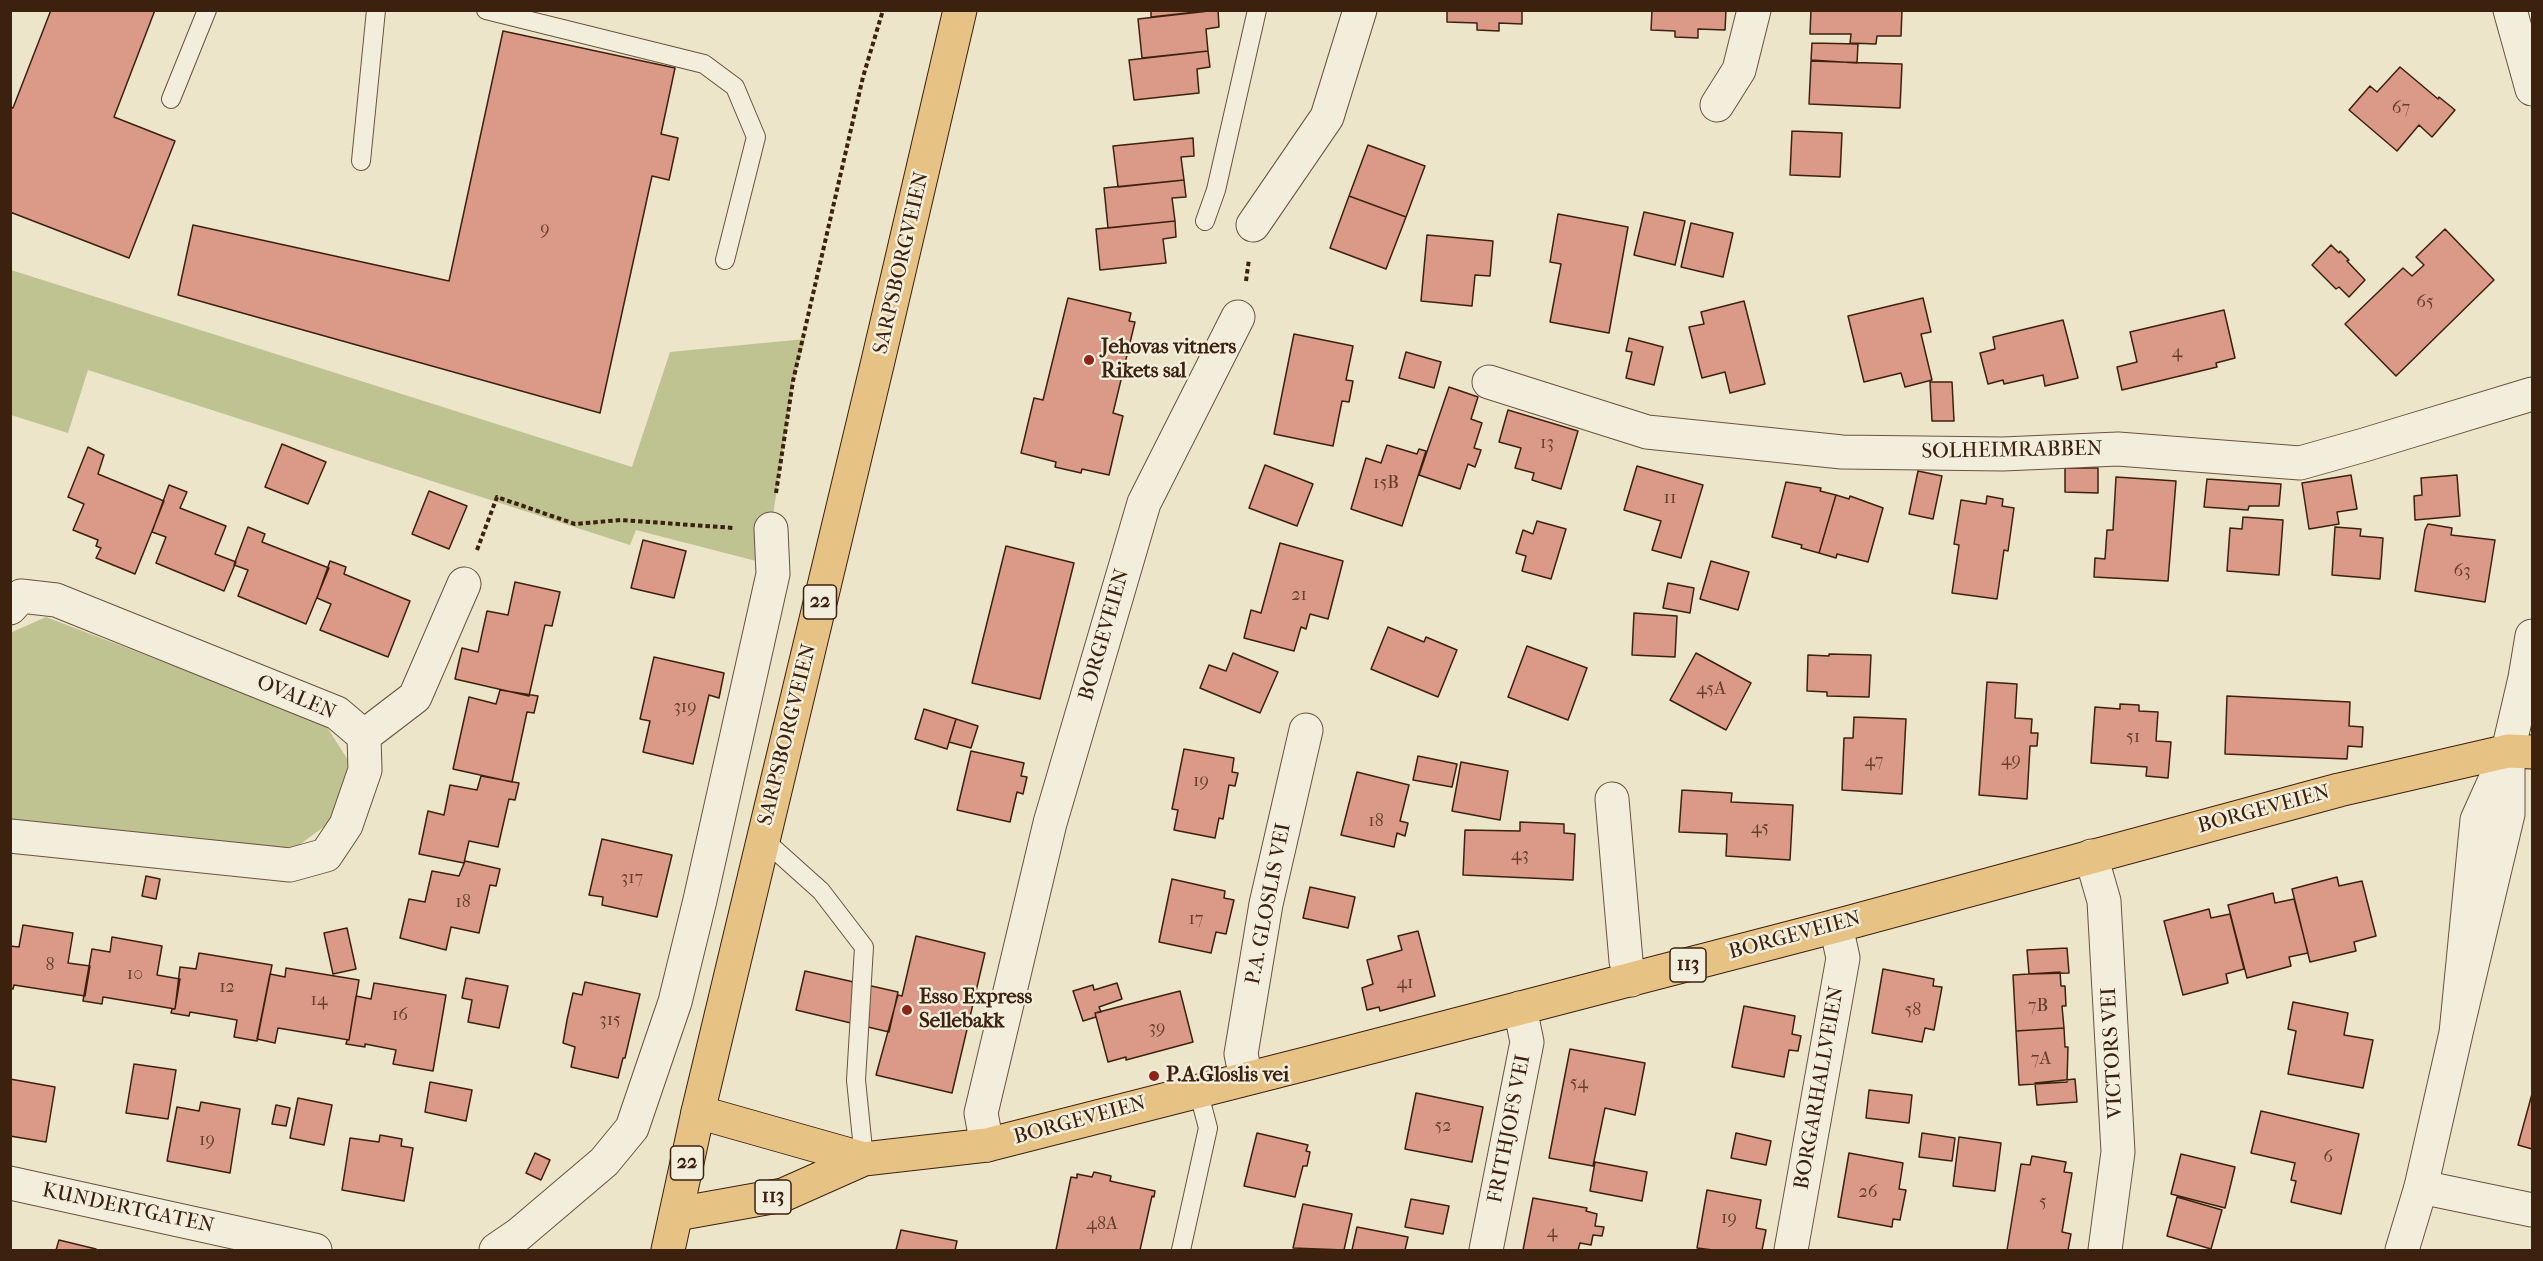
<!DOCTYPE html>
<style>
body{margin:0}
#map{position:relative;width:2543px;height:1261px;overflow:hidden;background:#ece5c9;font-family:"IM FELL French Canon",serif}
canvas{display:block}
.frame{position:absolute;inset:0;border:12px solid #3d210f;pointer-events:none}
</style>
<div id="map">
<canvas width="2543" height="1261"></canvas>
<div class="frame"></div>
</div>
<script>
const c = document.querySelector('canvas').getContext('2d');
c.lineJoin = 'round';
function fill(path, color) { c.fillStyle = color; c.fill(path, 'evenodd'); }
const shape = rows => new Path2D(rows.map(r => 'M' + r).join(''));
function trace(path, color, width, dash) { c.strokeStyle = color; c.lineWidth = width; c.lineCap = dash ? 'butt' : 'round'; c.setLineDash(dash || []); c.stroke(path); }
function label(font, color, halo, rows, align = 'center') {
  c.font = font + ' "IM FELL French Canon",serif'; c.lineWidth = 5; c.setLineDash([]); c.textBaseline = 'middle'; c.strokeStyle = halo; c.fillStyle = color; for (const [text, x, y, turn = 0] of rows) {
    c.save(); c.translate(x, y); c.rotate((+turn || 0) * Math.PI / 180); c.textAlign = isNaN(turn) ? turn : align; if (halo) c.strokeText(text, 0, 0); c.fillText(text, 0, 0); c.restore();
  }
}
fill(shape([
 [11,270,632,467,670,352,805,339,793,381,771,529,760,562,636,530,630,545,88,370,68,433,11,415],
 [46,617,325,724,348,760,345,788,333,820,295,848,23,826,11,822,10,633]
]), '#bfc291');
const building = shape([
 [51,10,155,10,114,117,175,141,129,258,10,212,10,107,13,108,51,10],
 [1151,10,1214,10,1151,17,1151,10],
 [1218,10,1219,27,1206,29,1208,51,1142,58,1138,19,1218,10],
 [1447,10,1522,10,1522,24,1499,23,1499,31,1477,30,1477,23,1447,22,1447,10],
 [1652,10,1726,10,1725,30,1698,29,1698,38,1675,37,1675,31,1651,30,1652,10],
 [1811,10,1902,10,1901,36,1877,36,1876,44,1850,43,1851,34,1810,34,1811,10],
 [503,31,675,68,661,134,678,138,669,180,652,176,600,413,178,295,193,225,449,281,503,31],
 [1812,43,1858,44,1857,63,1811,60,1812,43],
 [1208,51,1210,67,1197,69,1199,93,1134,100,1129,60,1208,51],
 [1811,61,1902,64,1900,108,1809,104,1811,61],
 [2400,67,2438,99,2439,97,2455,110,2432,137,2419,125,2397,151,2349,110,2370,86,2377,92,2400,67],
 [1792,131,1842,133,1840,177,1790,175,1792,131],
 [1193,138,1194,156,1181,157,1184,180,1118,187,1113,146,1193,138],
 [1368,145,1425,166,1406,217,1349,196,1368,145],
 [1184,180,1186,197,1172,198,1175,221,1108,228,1104,188,1184,180],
 [1349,196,1406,217,1386,269,1330,248,1349,196],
 [1644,212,1685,221,1675,265,1634,255,1644,212],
 [1558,214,1628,227,1609,333,1550,322,1561,264,1550,262,1558,214],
 [1175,221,1176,237,1163,239,1166,263,1100,270,1096,229,1175,221],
 [1691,223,1733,233,1723,277,1681,267,1691,223],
 [2445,229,2494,280,2396,376,2345,324,2403,268,2412,276,2424,265,2416,257,2445,229],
 [1427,235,1493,241,1490,276,1475,275,1472,306,1421,301,1427,235],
 [2331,245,2339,253,2340,251,2349,260,2347,261,2365,280,2349,297,2339,287,2336,289,2312,265,2331,245],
 [1068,298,1131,313,1129,321,1135,322,1113,413,1123,416,1109,475,1082,469,1081,473,1055,467,1056,462,1021,453,1034,398,1043,400,1068,298],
 [1923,298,1931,332,1921,334,1932,380,1905,387,1901,373,1864,382,1848,316,1923,298],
 [1744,301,1765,384,1730,393,1725,372,1702,378,1689,327,1704,324,1701,312,1744,301],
 [2224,310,2235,358,2216,363,2217,367,2122,390,2117,367,2137,362,2130,332,2224,310],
 [2063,320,2078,378,2045,386,2043,375,2004,384,2003,380,1988,384,1980,353,1995,349,1993,337,2063,320],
 [1294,334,1353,346,1346,380,1353,381,1349,402,1342,401,1333,446,1274,434,1294,334],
 [1629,338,1663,347,1654,385,1626,378,1632,352,1626,351,1629,338],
 [1406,352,1441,362,1434,388,1399,378,1406,352],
 [1930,382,1952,382,1954,421,1932,421,1930,382],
 [1449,387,1478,397,1471,419,1482,423,1474,448,1481,450,1475,467,1468,464,1460,489,1419,475,1449,387],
 [1508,410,1578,431,1561,489,1532,480,1534,473,1515,468,1521,448,1499,442,1508,410],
 [282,444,326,462,308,504,265,487,282,444],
 [1387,445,1417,454,1419,449,1426,451,1402,526,1351,509,1366,458,1381,463,1387,445],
 [88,447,104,455,98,474,164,501,135,574,96,558,101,548,96,546,98,540,73,530,84,504,68,497,88,447],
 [1265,465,1313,484,1297,526,1249,508,1265,465],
 [1637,466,1703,485,1681,558,1652,550,1661,521,1624,510,1637,466],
 [2065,468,2098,468,2098,493,2065,492,2065,468],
 [1918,471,1942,476,1933,519,1909,514,1918,471],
 [2351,475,2357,509,2337,512,2339,524,2309,529,2302,483,2351,475],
 [2457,475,2460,516,2415,520,2414,496,2422,495,2421,478,2457,475],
 [2116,477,2176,481,2168,581,2094,577,2095,558,2105,559,2107,530,2113,530,2116,477],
 [2207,479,2281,484,2279,506,2249,506,2248,510,2204,507,2207,479],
 [1786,482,1821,488,1820,491,1836,495,1819,553,1801,548,1802,545,1772,537,1786,482],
 [169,485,187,492,180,508,226,526,215,554,236,562,224,591,156,563,166,537,152,532,169,485],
 [429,491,467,506,449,549,412,534,429,491],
 [1836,495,1849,499,1850,496,1883,508,1868,562,1837,554,1836,558,1819,553,1836,495],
 [1987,496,2003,499,2002,506,2014,508,2008,551,2004,550,1997,599,1952,593,1959,545,1954,544,1961,500,1986,504,1987,496],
 [2243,517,2283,520,2279,575,2227,571,2230,528,2242,529,2243,517],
 [1537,521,1566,529,1551,579,1522,571,1526,556,1516,553,1523,530,1533,534,1537,521],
 [2428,524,2452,528,2451,535,2495,540,2485,602,2415,591,2425,530,2428,524],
 [248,527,265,534,262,542,329,568,306,624,238,596,248,570,234,565,235,562,248,527],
 [2335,527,2361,529,2360,536,2383,538,2380,579,2332,575,2335,527],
 [643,540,686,551,674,598,631,588,643,540],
 [1280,543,1343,561,1328,619,1310,614,1306,629,1301,627,1294,651,1244,638,1251,610,1261,613,1280,543],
 [1006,546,1074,563,1040,699,972,683,1006,546],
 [330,561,346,567,344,574,410,601,388,657,320,630,331,604,317,598,330,561],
 [1711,561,1749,572,1738,610,1700,599,1711,561],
 [515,582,560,592,552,626,545,625,529,696,455,679,462,648,478,652,487,611,508,615,515,582],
 [1668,583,1694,588,1690,613,1663,608,1668,583],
 [1634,613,1677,616,1675,657,1632,655,1634,613],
 [1388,627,1424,642,1426,637,1457,650,1438,697,1371,669,1388,627],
 [1527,646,1587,668,1568,720,1508,697,1527,646],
 [1233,653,1278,672,1260,713,1200,688,1209,665,1226,671,1233,653],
 [1696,653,1751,683,1726,730,1670,700,1696,653],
 [1829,654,1871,655,1869,697,1827,696,1827,692,1807,691,1808,655,1829,656,1829,654],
 [654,657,724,673,719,698,709,695,693,764,643,752,650,721,640,719,654,657],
 [1987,682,2017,684,2015,718,2032,719,2031,733,2038,733,2037,746,2030,746,2027,799,1979,795,1987,682],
 [500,690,538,696,534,713,527,712,512,782,453,769,469,697,496,704,500,690],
 [2227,696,2350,702,2349,726,2363,727,2362,747,2348,746,2347,759,2225,754,2227,696],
 [2120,704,2139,705,2139,711,2158,712,2156,741,2171,742,2168,778,2146,776,2147,767,2091,763,2095,707,2120,709,2120,704],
 [924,709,956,719,947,749,915,739,924,709],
 [1854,717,1906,719,1902,794,1842,790,1844,738,1853,738,1854,717],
 [956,719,978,726,971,748,949,742,956,719],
 [1184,749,1234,758,1232,772,1238,773,1235,786,1229,785,1223,819,1219,818,1215,838,1174,830,1178,810,1172,809,1184,749],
 [971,751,1024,763,1021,776,1027,777,1023,794,1017,792,1010,822,957,810,971,751],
 [1418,756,1457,764,1452,787,1413,780,1418,756],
 [1461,762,1508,771,1500,820,1452,811,1461,762],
 [1357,772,1409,785,1400,821,1408,823,1405,836,1397,833,1394,847,1341,835,1357,772],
 [481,776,519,783,515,800,509,799,498,847,469,841,464,863,419,854,428,811,444,815,450,785,477,790,481,776],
 [1682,790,1732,793,1731,802,1793,805,1790,860,1726,856,1727,834,1679,832,1682,790],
 [1520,822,1564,824,1564,833,1575,834,1573,880,1463,875,1465,830,1520,831,1520,822],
 [602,839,672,855,657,917,602,905,603,897,589,895,602,839],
 [465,861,500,869,496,886,490,885,479,933,451,927,446,950,400,938,409,899,425,902,432,871,459,876,465,861],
 [146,876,160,879,156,899,142,896,146,876],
 [2337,877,2339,886,2362,881,2376,936,2354,942,2356,951,2310,962,2292,889,2337,877],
 [1172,879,1225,891,1224,898,1234,900,1226,934,1216,932,1211,953,1159,942,1172,879],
 [1310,887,1355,897,1348,928,1303,918,1310,887],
 [2273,893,2275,903,2294,899,2308,953,2289,957,2291,966,2247,978,2228,905,2273,893],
 [2209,909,2211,918,2230,914,2244,969,2226,974,2228,983,2183,995,2164,921,2209,909],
 [23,925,73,933,68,963,90,966,85,996,14,985,13,989,10,988,10,946,19,947,23,925],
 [347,928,356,969,333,974,324,933,347,928],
 [1418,931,1435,996,1380,1011,1379,1007,1367,1010,1362,988,1373,984,1367,960,1402,950,1398,936,1418,931],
 [916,936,985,953,952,1093,876,1075,898,995,902,996,916,936],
 [112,937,162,946,157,975,180,979,175,1009,103,997,102,1004,83,1001,92,949,110,952,112,937],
 [2067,948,2069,973,2029,974,2027,950,2067,948],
 [199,953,272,965,257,1041,234,1037,237,1020,190,1012,189,1016,171,1013,172,1009,175,1009,180,967,196,969,199,953],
 [286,968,359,980,349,1040,278,1028,275,1043,257,1039,270,974,285,977,286,968],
 [1883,969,1934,979,1933,986,1942,987,1934,1030,1925,1028,1922,1042,1872,1033,1883,969],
 [805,971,898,992,889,1032,796,1010,805,971],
 [2060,972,2061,986,2065,986,2066,1006,2062,1006,2064,1028,2016,1031,2013,975,2060,972],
 [466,978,508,986,499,1028,468,1022,472,1000,462,998,466,978],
 [585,982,640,994,625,1058,623,1058,618,1078,571,1067,575,1047,563,1043,567,1020,573,993,582,995,585,982],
 [374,983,446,995,433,1071,393,1064,396,1050,365,1044,365,1047,346,1044,347,1040,349,1040,356,996,371,999,374,983],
 [1117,983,1122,999,1099,1007,1101,1012,1095,1013,1096,1017,1083,1021,1073,991,1093,985,1094,990,1117,983],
 [1180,991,1193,1042,1126,1060,1126,1057,1108,1062,1095,1013,1180,991],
 [2293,1002,2348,1013,2344,1035,2373,1040,2363,1088,2288,1074,2296,1031,2288,1029,2293,1002],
 [1744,1006,1795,1016,1792,1034,1801,1036,1798,1051,1789,1050,1784,1077,1732,1067,1744,1006],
 [2064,1028,2065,1047,2068,1047,2067,1082,2019,1085,2016,1031,2064,1028],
 [1570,1049,1645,1063,1635,1115,1605,1108,1593,1166,1549,1158,1570,1049],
 [134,1064,176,1070,168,1119,126,1113,134,1064],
 [10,1079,55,1087,46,1142,10,1136,10,1079],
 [2075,1079,2077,1102,2037,1105,2035,1083,2075,1079],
 [430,1082,472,1090,466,1121,425,1112,430,1082],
 [1869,1090,1912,1095,1909,1123,1866,1118,1869,1090],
 [1416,1093,1483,1107,1472,1162,1405,1149,1416,1093],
 [2532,1094,2532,1149,2518,1145,2532,1094],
 [298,1098,332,1105,324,1145,290,1138,298,1098],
 [201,1102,240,1109,230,1173,167,1161,177,1107,199,1111,201,1102],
 [276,1105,290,1108,286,1126,272,1124,276,1105],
 [2261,1111,2359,1134,2341,1214,2291,1202,2296,1181,2291,1180,2295,1163,2251,1153,2261,1111],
 [1257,1133,1308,1145,1306,1151,1310,1152,1307,1166,1303,1166,1295,1197,1244,1186,1257,1133],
 [1736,1133,1771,1141,1766,1165,1731,1158,1736,1133],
 [1922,1133,1955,1138,1952,1161,1919,1157,1922,1133],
 [380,1135,402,1139,401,1146,413,1148,404,1201,342,1190,350,1138,379,1142,380,1135],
 [1959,1137,2001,1143,1995,1191,1953,1186,1959,1137],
 [535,1153,550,1160,541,1180,526,1173,535,1153],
 [1849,1153,1903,1163,1899,1189,1906,1190,1900,1220,1893,1219,1892,1227,1838,1217,1849,1153],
 [2181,1154,2235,1167,2225,1208,2171,1194,2181,1154],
 [2032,1156,2066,1162,2064,1172,2072,1173,2062,1232,2071,1234,2068,1250,2007,1250,2021,1164,2030,1165,2032,1156],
 [1595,1162,1647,1172,1642,1201,1590,1191,1595,1162],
 [1094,1172,1111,1176,1110,1181,1155,1191,1154,1197,1152,1196,1140,1250,1056,1250,1071,1177,1077,1178,1077,1174,1092,1177,1094,1172],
 [1707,1190,1761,1200,1756,1228,1766,1230,1762,1250,1713,1250,1697,1248,1707,1190],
 [2177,1197,2222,1210,2211,1249,2167,1236,2177,1197],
 [1533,1198,1587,1208,1586,1211,1597,1214,1595,1226,1604,1227,1602,1236,1593,1235,1591,1245,1580,1243,1578,1250,1523,1250,1533,1198],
 [1411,1199,1449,1206,1443,1234,1405,1227,1411,1199],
 [1303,1204,1352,1214,1344,1250,1293,1248,1303,1204],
 [1357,1227,1408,1237,1405,1250,1352,1250,1357,1227],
 [901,1230,957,1241,955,1250,896,1250,901,1230],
 [59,1240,96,1249,96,1250,56,1250,59,1240]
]);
fill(building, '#db9a87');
trace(building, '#3d210f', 1.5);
const service = shape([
 [486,10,704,64,735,87,756,137,725,260],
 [171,99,207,10],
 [361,161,376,10],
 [1205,221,1216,190,1257,10],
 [763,839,821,891,864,947,856,1080,864,1159],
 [1181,1250,1208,1128,1198,1090]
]);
const minor = shape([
 [1717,105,1739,70,1754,10],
 [1253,225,1327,117,1360,10],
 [1489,382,1647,432,1842,452,2003,454,2118,449,2300,463,2364,445,2532,394],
 [10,608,21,596,56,600,337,713,364,736,365,770,346,825,326,855,290,865,10,836],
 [364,736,415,697,464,584],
 [1612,799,1626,961,1631,980],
 [2091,856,2104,901,2118,1152,2105,1250],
 [1246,1078,1241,1054,1266,904,1306,730],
 [987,1145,981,1113,1050,823,1144,503,1238,317],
 [10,1183,315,1250],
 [2421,1187,2532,1210],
 [496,1250,518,1235,604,1162,632,1128,675,1002,700,900,773,574,771,529],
 [1486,1250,1527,1042,1520,1008],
 [1791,1250,1843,958,1836,926]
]);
const tertiary = shape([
 [2510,10,2532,89],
 [2508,751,2508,814,2456,1033,2477,820,2508,751,2525,678,2532,636],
 [2402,1250,2421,1187,2456,1033]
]);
const primary = shape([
 [698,1112,864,1159],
 [677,1214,783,1195,864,1159,987,1145,1313,1062,1836,926,2339,790,2508,751,2532,752]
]);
const trunk = shape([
 [668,1250,698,1112,878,361,960,10]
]);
trace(service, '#69523e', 20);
trace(minor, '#69523e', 35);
trace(tertiary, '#69523e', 35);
trace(primary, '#3d210f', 35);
trace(trunk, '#3d210f', 35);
trace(shape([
 [1246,281,1249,259],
 [776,493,793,381,863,77,883,10],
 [477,550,497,497,575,524,621,520,734,528]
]), '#3d210f', 4, [4.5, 3]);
trace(service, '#f3eedc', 18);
trace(minor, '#f3eedc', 33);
trace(tertiary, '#f3eedc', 33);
trace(primary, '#e6c284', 33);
trace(trunk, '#e6c284', 33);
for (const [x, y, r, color] of [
 [1089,360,6,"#8f2418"],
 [907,1010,6,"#8f2418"],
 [1154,1076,6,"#8f2418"]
]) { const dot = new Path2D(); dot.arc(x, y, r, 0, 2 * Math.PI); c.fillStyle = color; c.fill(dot); trace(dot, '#f3eedc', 2); }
label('18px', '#643f2d', null, [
 ["67",2401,109],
 ["9",545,230],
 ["65",2425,303],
 ["4",2177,353],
 ["13",1547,444],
 ["15B",1386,484],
 ["11",1670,499],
 ["63",2462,572],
 ["21",1299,596],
 ["45A",1711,690],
 ["319",685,708],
 ["51",2133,738],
 ["49",2011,761],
 ["47",1874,762],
 ["19",1201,782],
 ["18",1376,822],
 ["45",1760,829],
 ["43",1520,856],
 ["317",632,879],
 ["18",463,903],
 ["17",1196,920],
 ["8",50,966],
 ["10",135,975],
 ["41",1405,984],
 ["12",227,988],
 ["14",319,1001],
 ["7B",2038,1007],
 ["58",1913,1011],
 ["16",400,1016],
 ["315",610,1021],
 ["39",1157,1029],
 ["7A",2041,1060],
 ["54",1579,1084],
 ["52",1443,1127],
 ["19",207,1141],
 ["6",2328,1158],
 ["26",1868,1193],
 ["5",2043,1203],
 ["19",1729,1219],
 ["48A",1102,1225],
 ["4",1552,1233]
]);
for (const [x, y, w] of [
 [820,602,33],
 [1688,965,36],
 [687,1163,33],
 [773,1197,36]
]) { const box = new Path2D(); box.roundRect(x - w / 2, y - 17, w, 34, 4.5); c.fillStyle = '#f3eedc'; c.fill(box); trace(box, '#3d210f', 1.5); }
label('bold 20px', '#3d210f', null, [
 ["22",820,602],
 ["113",1688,965],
 ["22",687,1163],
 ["113",773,1197]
]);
label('21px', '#3d210f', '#f3eedc', [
 ["SARPSBORGVEIEN",902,263,-77],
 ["SOLHEIMRABBEN",2012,451,-1],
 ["BORGEVEIEN",1105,635,-74],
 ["OVALEN",296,698,23],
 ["SARPSBORGVEIEN",788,735,-76],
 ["BORGEVEIEN",2264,810,-15],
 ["P.A. GLOSLIS VEI",1269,904,-79],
 ["BORGEVEIEN",1795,936,-15],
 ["VICTORS VEI",2113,1053,-93],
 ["BORGARHALLVEIEN",1820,1088,-80],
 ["BORGEVEIEN",1080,1121,-15],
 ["FRITHJOFS VEI",1510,1129,-79],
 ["KUNDERTGATEN",128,1209,12]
]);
label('bold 21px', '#3d210f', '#f3eedc', [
 ["Jehovas vitners",1101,348],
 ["Rikets sal",1101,372],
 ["Esso Express",919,998],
 ["Sellebakk",919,1022],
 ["P.A.Gloslis vei",1166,1076]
], 'left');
</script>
